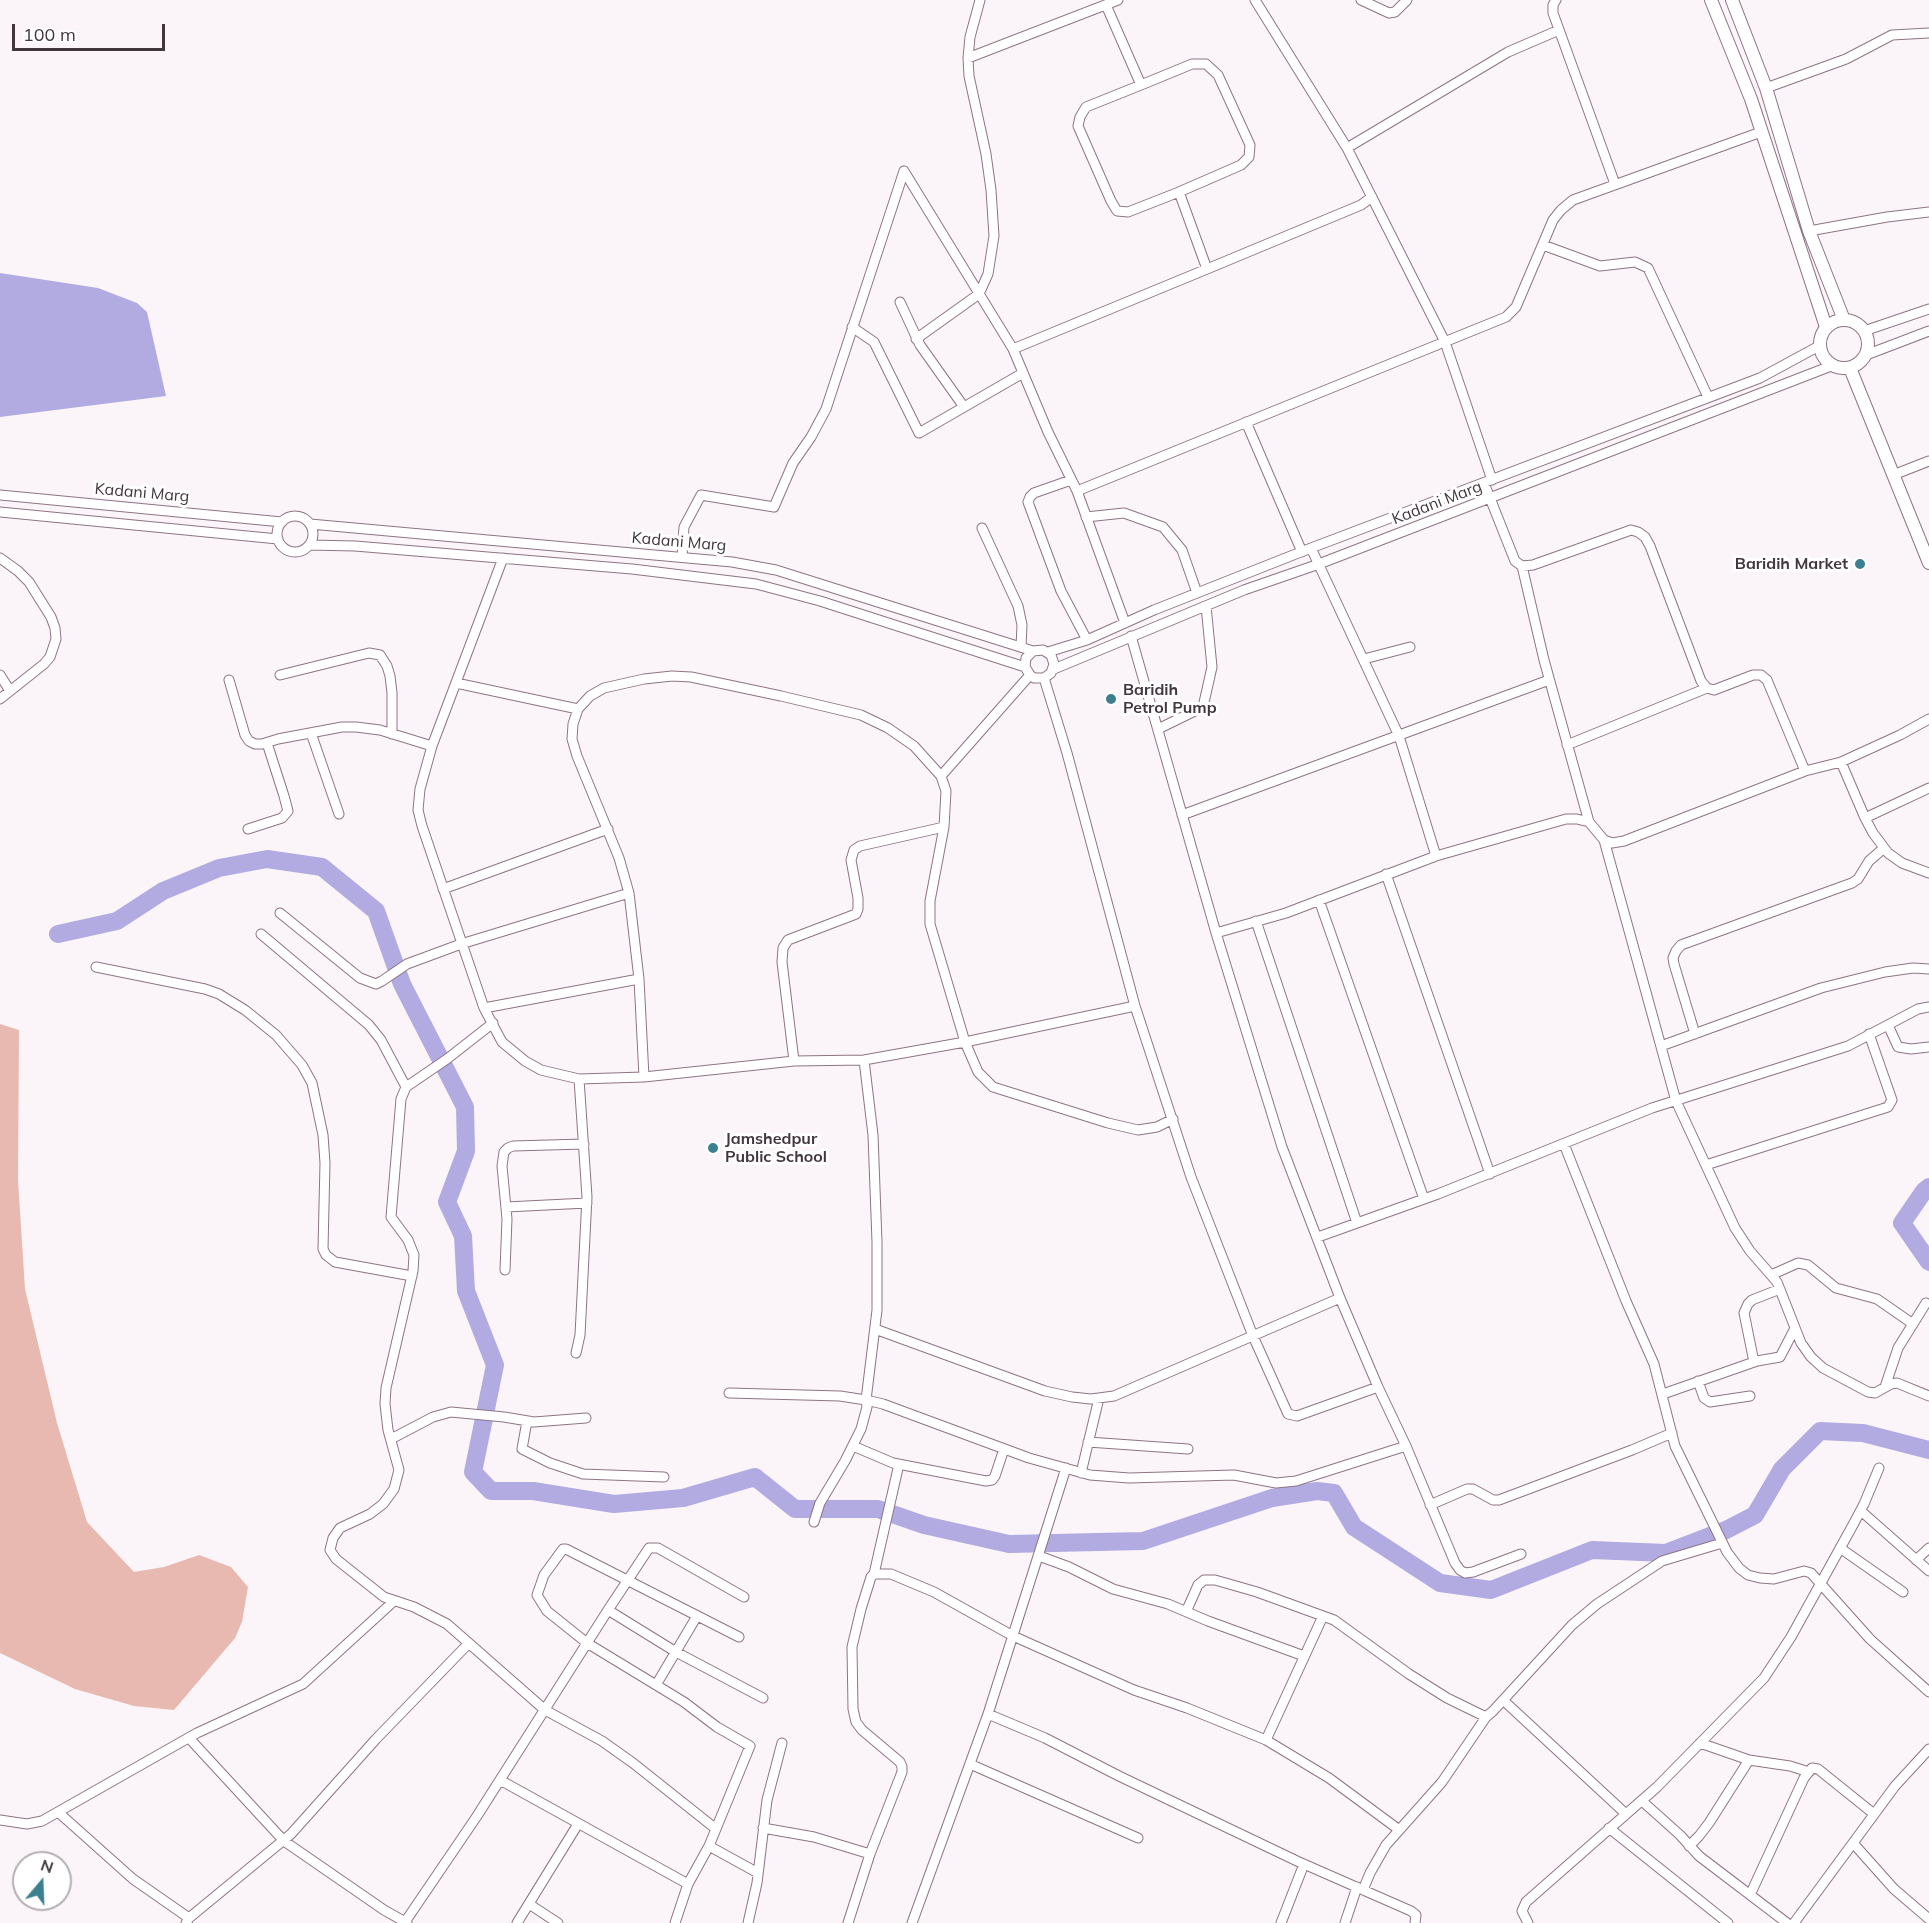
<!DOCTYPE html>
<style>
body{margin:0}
#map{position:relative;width:1929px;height:1923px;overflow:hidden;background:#fbf5f9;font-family:Mulish,sans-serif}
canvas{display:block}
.north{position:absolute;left:12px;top:1851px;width:60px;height:60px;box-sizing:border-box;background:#fff;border:2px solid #b4afb2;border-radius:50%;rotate:19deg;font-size:16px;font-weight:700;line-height:24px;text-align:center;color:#43373f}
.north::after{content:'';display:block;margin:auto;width:21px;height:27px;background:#3c808f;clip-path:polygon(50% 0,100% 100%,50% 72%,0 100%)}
.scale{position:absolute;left:12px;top:24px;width:153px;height:27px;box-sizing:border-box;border:3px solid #43373f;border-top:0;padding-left:8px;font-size:18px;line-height:21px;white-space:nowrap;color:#43373f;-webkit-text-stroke:4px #fff;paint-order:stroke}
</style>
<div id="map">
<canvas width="1929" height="1923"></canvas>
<div class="north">N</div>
<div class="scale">100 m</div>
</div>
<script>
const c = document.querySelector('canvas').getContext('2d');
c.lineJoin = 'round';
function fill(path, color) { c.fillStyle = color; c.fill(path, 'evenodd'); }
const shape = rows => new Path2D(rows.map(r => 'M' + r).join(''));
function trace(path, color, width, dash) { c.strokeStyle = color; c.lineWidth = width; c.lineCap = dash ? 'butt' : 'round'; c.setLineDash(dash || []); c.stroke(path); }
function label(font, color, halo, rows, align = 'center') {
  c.font = font + ' Mulish,sans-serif'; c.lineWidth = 6; c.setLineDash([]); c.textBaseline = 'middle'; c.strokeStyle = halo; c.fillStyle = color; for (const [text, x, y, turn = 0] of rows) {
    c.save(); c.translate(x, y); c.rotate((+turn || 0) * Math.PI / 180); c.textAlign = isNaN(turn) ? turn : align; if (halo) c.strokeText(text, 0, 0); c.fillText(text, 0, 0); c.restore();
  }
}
fill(shape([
 [0,1024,19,1030,18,1180,25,1289,57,1423,87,1522,134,1572,164,1567,199,1555,231,1567,248,1587,242,1622,235,1638,174,1710,134,1706,75,1689,0,1653]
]), '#e8b9b1');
fill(shape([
 [0,273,98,288,137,303,147,312,166,396,0,417]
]), '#b1abe2');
trace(shape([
 [58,934,117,921,163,891,219,868,267,859,322,867,376,911,402,984,465,1107,466,1151,447,1202,463,1236,466,1291,495,1365,473,1472,491,1491,533,1491,614,1504,683,1498,755,1477,795,1509,878,1509,924,1525,1009,1544,1143,1541,1272,1498,1317,1491,1334,1493,1354,1527,1440,1583,1491,1590,1592,1550,1666,1553,1726,1530,1755,1515,1782,1469,1820,1431,1863,1433,1929,1450],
 [1929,1187,1924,1191,1902,1223,1929,1262]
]), '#b1abe2', 18);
const minor = shape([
 [1255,0,1347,148,1445,342,1492,480],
 [1361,0,1389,13,1395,12,1407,0],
 [1556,0,1553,5,1553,13,1615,184],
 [1106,5,1141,85,1192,64,1206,64,1218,75,1250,145,1249,157,1241,165,1179,192,1128,212,1117,211,1111,201,1078,126,1080,117,1086,107,1141,85],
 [968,58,1118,0],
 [1766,88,1846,59,1892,35,1929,33],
 [1347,148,1508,52,1559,30],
 [904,171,1013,349,1048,432,1077,491,1125,623],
 [1809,231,1887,217,1929,212],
 [1543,245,1600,266,1635,262,1648,268,1708,397],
 [1207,269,1361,205,1372,197],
 [900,302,920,345,964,407],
 [852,327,874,342,919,433,1023,373],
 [1864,331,1929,309],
 [916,339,979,294,988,274,994,236,991,190,986,154,969,76,968,58,970,37,980,0],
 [1013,349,1207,269,1179,192],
 [1866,355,1929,331],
 [1246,422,1302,552],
 [1893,475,1929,461],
 [1071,480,1034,493,1030,497,1028,502,1061,591,1087,640],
 [1484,483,1515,561,1522,566,1533,565,1631,530,1638,532,1645,537,1650,546,1701,681,1707,688,1714,690,1753,675,1761,675,1767,680,1805,771],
 [1077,491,1506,317,1516,307,1553,220,1561,210,1573,200,1761,132],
 [0,495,282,522],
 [0,512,278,539],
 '277 534a18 18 0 1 1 36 0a18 18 0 1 1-36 0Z',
 [1086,517,1124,513,1163,527,1182,550,1197,593],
 [310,524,732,562,776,570,1033,651,1043,650,1051,655,1054,664,1051,673,1044,678,1034,678,1030,675,1025,667,1026,658,1033,651],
 [982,528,1018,606,1022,625,1021,647],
 [309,545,355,546,632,569,756,584,820,601,1025,667],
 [1311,548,1399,736,1436,856],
 [682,557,684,527,701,495,774,507,793,463,811,437,826,409,904,171],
 [0,558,18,571,29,582,51,617,55,628,56,639,50,657,44,664,0,699],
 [503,558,432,746,420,789,418,810,422,826,484,1008,502,1042,525,1061,541,1070,579,1079,644,1077,794,1061,864,1060,965,1042,1135,1006],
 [1522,566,1544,660,1589,822],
 [1131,636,1216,933,1282,1147,1340,1298,1378,1387,1406,1446,1455,1563,1460,1570,1465,1573,1473,1572,1521,1554],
 [1048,652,1087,640,1154,610,1311,548,1760,378,1819,346],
 [1364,659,1410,647],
 [1054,669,1244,590,1319,564,1831,366],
 [0,675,10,691],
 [280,675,369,653,380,655,387,666,390,676,392,693,392,734],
 [1044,678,1067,753,1135,1006,1191,1177,1253,1336,1288,1414,1297,1416,1378,1387],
 [229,680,245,735,249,741,255,744,262,744,278,739,342,727,356,727,380,730,432,746],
 [456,683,578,709],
 [1158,729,1203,707,1212,667,1206,606],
 [311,733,339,814],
 [1567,745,1707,688],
 [1841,762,1865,818,1873,833,1888,853,1902,863,1929,873],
 [941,776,1030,675],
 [1182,815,1549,680],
 [1865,818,1929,788],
 [248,829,282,818,288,811,284,796,267,743],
 [1604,840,1676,1101,1735,1228,1750,1251,1777,1282,1801,1343,1811,1357,1823,1368,1868,1392,1875,1393,1891,1384,1897,1383,1929,1396],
 [1386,874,1490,1174],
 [443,889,608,829],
 [1319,900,1424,1199],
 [280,913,360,978,376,984,382,981,407,964,461,944,629,893],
 [1256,921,1357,1223],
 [1216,933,1286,913,1436,856,1566,819,1577,819,1589,822,1604,840,1612,843,1624,841,1805,771,1841,762,1900,735,1929,719],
 [261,934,369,1025,381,1040,406,1087],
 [96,967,205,989,219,994,245,1010,276,1035,302,1065,312,1083,323,1135,325,1163,323,1249,326,1255,335,1262,412,1276],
 [484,1008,639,979],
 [493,1023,447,1059,406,1087,401,1099,391,1217,408,1240,414,1255,413,1271,386,1388,385,1404,388,1430,399,1470,394,1489,383,1504,370,1514,340,1528,333,1538,330,1550,336,1559,384,1597,414,1607,447,1624,545,1710,602,1741,633,1763,716,1829],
 [1888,1025,1898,1047,1911,1049,1929,1047],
 [1695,1034,1674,964,1673,958,1676,951,1681,945,1852,883,1858,879,1869,861,1884,848],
 [1661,1046,1821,988,1885,972,1913,968,1929,969],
 [794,1061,782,962,783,948,788,940,856,914,858,909,858,898,851,860,854,850,860,846,944,827],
 [644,1077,639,979,629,893,619,858,577,756,572,739,573,724,578,709,590,696,604,688,644,679,672,676,691,677,781,696,861,715,888,728,914,746,941,776,946,791,944,827,930,901,930,924,965,1042,978,1072,993,1087,1108,1123,1138,1130,1157,1127,1173,1119],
 [1564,1144,1626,1301,1654,1364,1675,1446,1727,1552,1739,1568,1748,1575,1760,1578,1774,1579,1804,1571,1811,1573,1870,1639,1929,1692],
 [1706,1165,1888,1107,1892,1100,1869,1034],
 [506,1207,587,1203],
 [1318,1237,1438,1194,1652,1108,1848,1046,1918,1009,1929,1007],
 [505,1270,507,1219,502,1166,504,1152,508,1148,513,1146,584,1144],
 [1771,1275,1798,1263,1808,1265,1836,1288,1877,1299,1913,1324],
 [875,1329,1045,1391,1072,1397,1091,1399,1114,1396,1340,1298],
 [576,1353,580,1335,587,1197,579,1079],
 [1754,1362,1744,1313,1748,1304,1752,1300,1780,1289],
 [1698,1381,1704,1398,1710,1402,1750,1396],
 [1885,1387,1898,1348,1926,1303],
 [729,1393,840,1396,866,1400,883,1404,1029,1458,1090,1475,1129,1478,1234,1475,1276,1483,1296,1481,1406,1446],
 [1663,1394,1757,1361,1780,1357,1794,1330],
 [527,1421,522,1449,550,1463,583,1474,664,1477],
 [391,1439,433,1417,451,1412,504,1417,534,1422,586,1418],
 [1088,1442,1188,1449],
 [853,1446,893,1463,986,1481,992,1480,995,1476,1004,1449],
 [1081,1473,1099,1398],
 [1430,1505,1467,1489,1473,1489,1493,1500,1499,1500,1632,1450,1672,1433],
 [1861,1511,1929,1571],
 [814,1522,820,1503,845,1461,861,1429,867,1407,866,1400,877,1310,877,1242,873,1135,864,1060],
 [1840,1548,1903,1592],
 [1039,1556,1069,1567,1113,1589,1168,1604,1208,1621,1304,1656],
 [1916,1560,1929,1548],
 [874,1574,899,1464],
 [608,1610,676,1652,763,1698],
 [1186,1612,1198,1585,1204,1580,1215,1580,1257,1592,1334,1620,1409,1674,1447,1698,1486,1717,1493,1711,1572,1625,1597,1604,1662,1561,1722,1543],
 [656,1685,697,1616],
 [1503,1700,1626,1814],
 [988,1714,1045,1738,1119,1776,1297,1861,1411,1911,1416,1915,1415,1923],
 [189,1738,284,1841,384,1910,407,1923],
 [1266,1740,1323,1616],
 [1700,1743,1749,1760,1790,1766,1809,1772],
 [970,1764,1138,1838],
 [500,1780,688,1884],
 [1642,1801,1680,1835,1699,1856,1787,1923],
 [58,1812,133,1879,189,1918],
 [0,1820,27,1824,42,1821,197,1733,303,1684,394,1601],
 [763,1828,814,1837,870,1854],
 [1609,1828,1728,1923],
 [1853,1843,1894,1889,1929,1919],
 [709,1846,758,1873],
 [1689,1846,1699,1836,1709,1823,1749,1760],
 [1363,1890,1370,1873,1386,1845,1442,1782,1486,1717],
 [1750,1895,1804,1778,1812,1768,1818,1769,1874,1814],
 [529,1904,558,1923],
 [405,1922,477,1816,608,1610,649,1548,658,1548,744,1597],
 [186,1923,189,1918,291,1834,376,1739,469,1643],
 [517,1923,578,1824],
 [675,1923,688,1884,709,1846,750,1746,717,1727,684,1702,587,1643,547,1611,537,1595,544,1575,563,1549,566,1549,739,1637],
 [748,1923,757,1883,767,1800,782,1743],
 [848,1923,870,1854,902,1772,902,1767,900,1762,862,1730,856,1722,853,1709,852,1647,861,1609,871,1577,874,1574,891,1574,934,1592,1013,1636,1134,1690,1187,1708,1266,1740,1329,1778,1398,1829],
 [912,1923,988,1714,1066,1468],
 [1281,1923,1304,1864],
 [1345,1923,1357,1887],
 [1528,1923,1522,1911,1526,1902,1657,1787,1764,1678,1791,1637,1854,1523,1864,1504,1879,1468],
 [1794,1923,1895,1786,1929,1749]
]);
const tertiary = shape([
 [1711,0,1751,99,1826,327],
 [1732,0,1766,88,1809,231,1844,320],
 '1820 344a24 24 0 1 1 48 0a24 24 0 1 1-48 0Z',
 [1850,368,1929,563]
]);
trace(minor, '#8f7485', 11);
trace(tertiary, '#8f7485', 14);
trace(minor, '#fff', 9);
trace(tertiary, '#fff', 12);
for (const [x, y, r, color] of [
 [1860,564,6,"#3c808f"],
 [1111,699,6,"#3c808f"],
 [713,1148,6,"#3c808f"]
]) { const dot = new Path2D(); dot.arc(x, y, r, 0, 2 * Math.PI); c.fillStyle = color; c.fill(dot); trace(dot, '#fff', 2); }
label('16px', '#43373f', '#fff', [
 ["Kadani Marg",142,493,5],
 ["Kadani Marg",1437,503,-21],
 ["Kadani Marg",679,542,5]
]);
label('bold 16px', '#43373f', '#fff', [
 ["Baridih Market",1848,564,"right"],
 ["Baridih",1123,690],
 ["Petrol Pump",1123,708],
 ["Jamshedpur",725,1139],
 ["Public School",725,1157]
], 'left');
</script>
